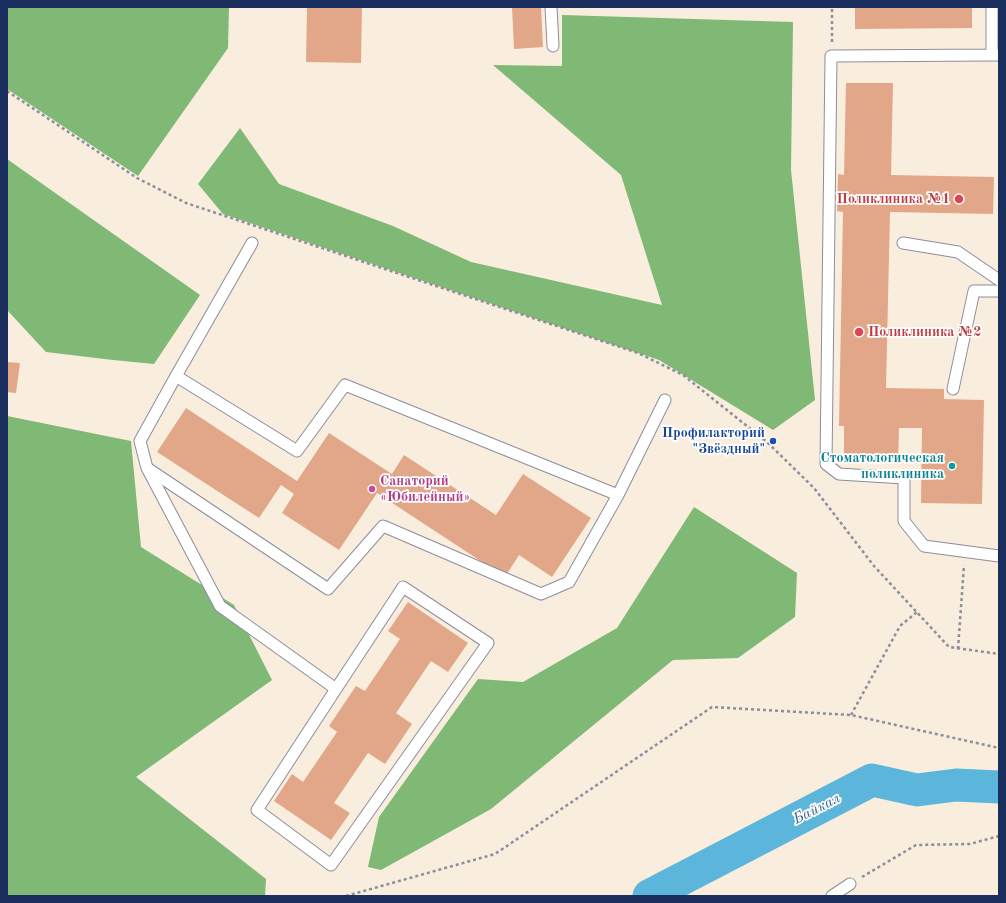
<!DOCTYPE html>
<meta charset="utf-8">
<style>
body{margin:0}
#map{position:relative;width:1006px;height:903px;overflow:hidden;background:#f9edde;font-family:"Old Standard TT",serif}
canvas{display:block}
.frame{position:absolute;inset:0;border:8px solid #1b2f5e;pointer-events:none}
</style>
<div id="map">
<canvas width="1006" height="903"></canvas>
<div class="frame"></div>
</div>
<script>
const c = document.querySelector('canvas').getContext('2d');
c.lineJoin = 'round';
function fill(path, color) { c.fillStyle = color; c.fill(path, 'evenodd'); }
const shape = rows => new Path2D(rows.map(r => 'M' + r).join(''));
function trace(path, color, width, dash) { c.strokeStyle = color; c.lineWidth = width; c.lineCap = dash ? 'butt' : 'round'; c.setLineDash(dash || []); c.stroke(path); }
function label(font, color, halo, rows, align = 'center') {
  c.font = font + ' "Old Standard TT",serif'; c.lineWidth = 3.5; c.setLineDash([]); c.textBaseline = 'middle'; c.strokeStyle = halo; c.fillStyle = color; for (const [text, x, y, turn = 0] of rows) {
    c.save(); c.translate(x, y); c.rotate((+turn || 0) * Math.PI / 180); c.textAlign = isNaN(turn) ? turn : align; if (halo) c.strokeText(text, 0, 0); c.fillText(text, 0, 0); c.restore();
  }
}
fill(shape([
 [7,7,229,7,228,48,138,176,7,89],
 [562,15,793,22,791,170,815,400,773,430,659,360,223,214,198,184,240,128,279,184,393,226,471,262,662,305,621,175,493,65,562,66],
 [7,159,200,295,154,364,113,360,46,352,7,310],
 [7,416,131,441,141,547,234,605,272,680,136,777,266,879,265,896,7,896],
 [694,507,797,573,795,617,738,658,673,660,491,809,381,870,368,867,379,817,478,679,523,682,617,628]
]), '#80b875');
trace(shape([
 [649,896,872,780,917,790,956,785,999,787]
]), '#5cb5da', 33);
fill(shape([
 [307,7,362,7,361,63,306,62],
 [512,7,541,7,543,47,514,49],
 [855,7,972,7,972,28,855,29],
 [846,83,893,83,891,175,994,177,993,214,890,212,886,388,944,389,944,399,984,400,982,504,921,503,922,428,899,428,898,461,844,461,844,426,839,426,843,212,837,211,838,174,844,175],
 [7,362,20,363,16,393,7,392],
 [186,408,297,481,329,433,392,474,404,455,496,515,523,474,591,518,552,577,519,555,505,577,377,493,339,550,282,513,294,494,281,485,259,518,157,452],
 [408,602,468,643,448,672,431,661,396,713,412,724,385,764,368,753,334,803,350,813,331,840,274,801,292,774,303,782,337,732,329,726,356,686,365,691,400,639,388,631]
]), '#e2a789');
const service = shape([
 [551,7,553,46],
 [992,7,992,55,999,55],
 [992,55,831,56,826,464,839,474,904,478,904,521,924,546,999,556],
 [252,243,176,376,297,451,345,385,618,495,665,400],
 [903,243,958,252,999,280],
 [176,376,140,441,147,468,328,589,383,526,541,594,569,582,618,495],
 [953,389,974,291,999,291],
 [147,468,220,606,336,689,403,587,488,643,331,865,257,810,336,689],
 [832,896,850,884]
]);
trace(service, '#8a8e9e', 13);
trace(shape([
 [832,42,832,7],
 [7,91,137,178,186,203,638,353,683,375,767,442,814,488,874,566,949,647,999,654],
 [958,649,964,565],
 [851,715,900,626,917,612],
 [862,877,916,845,970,844,999,836],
 [346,896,495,854,712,707,851,715,999,748]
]), '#8a8e9e', 2.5, [3, 3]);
trace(service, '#fff', 11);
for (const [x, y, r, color] of [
 [959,199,5,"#e0444e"],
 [859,332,5,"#e0444e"],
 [773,441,4,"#1a4fb4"],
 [952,466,4,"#0f9aa8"],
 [372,489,4,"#d1479c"]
]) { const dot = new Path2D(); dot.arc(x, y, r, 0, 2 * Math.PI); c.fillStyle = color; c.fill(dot); trace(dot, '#fff', 1.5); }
label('bold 14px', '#be3a42', '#fff', [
 ["Поликлиника №1",950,199],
 ["Поликлиника №2",868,332,"left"]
], 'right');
label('bold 14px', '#164399', '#fff', [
 ["Профилакторий",765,433],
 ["\"Звёздный\"",765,449]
], 'right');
label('bold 14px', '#0d838f', '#fff', [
 ["Стоматологическая",944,458],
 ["поликлиника",944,474]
], 'right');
label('bold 14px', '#b23c85', '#fff', [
 ["Санаторий",380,481],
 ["«Юбилейный»",380,497]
], 'left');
label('italic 15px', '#325e89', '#fff', [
 ["Байкал",817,809,-27]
]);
</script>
